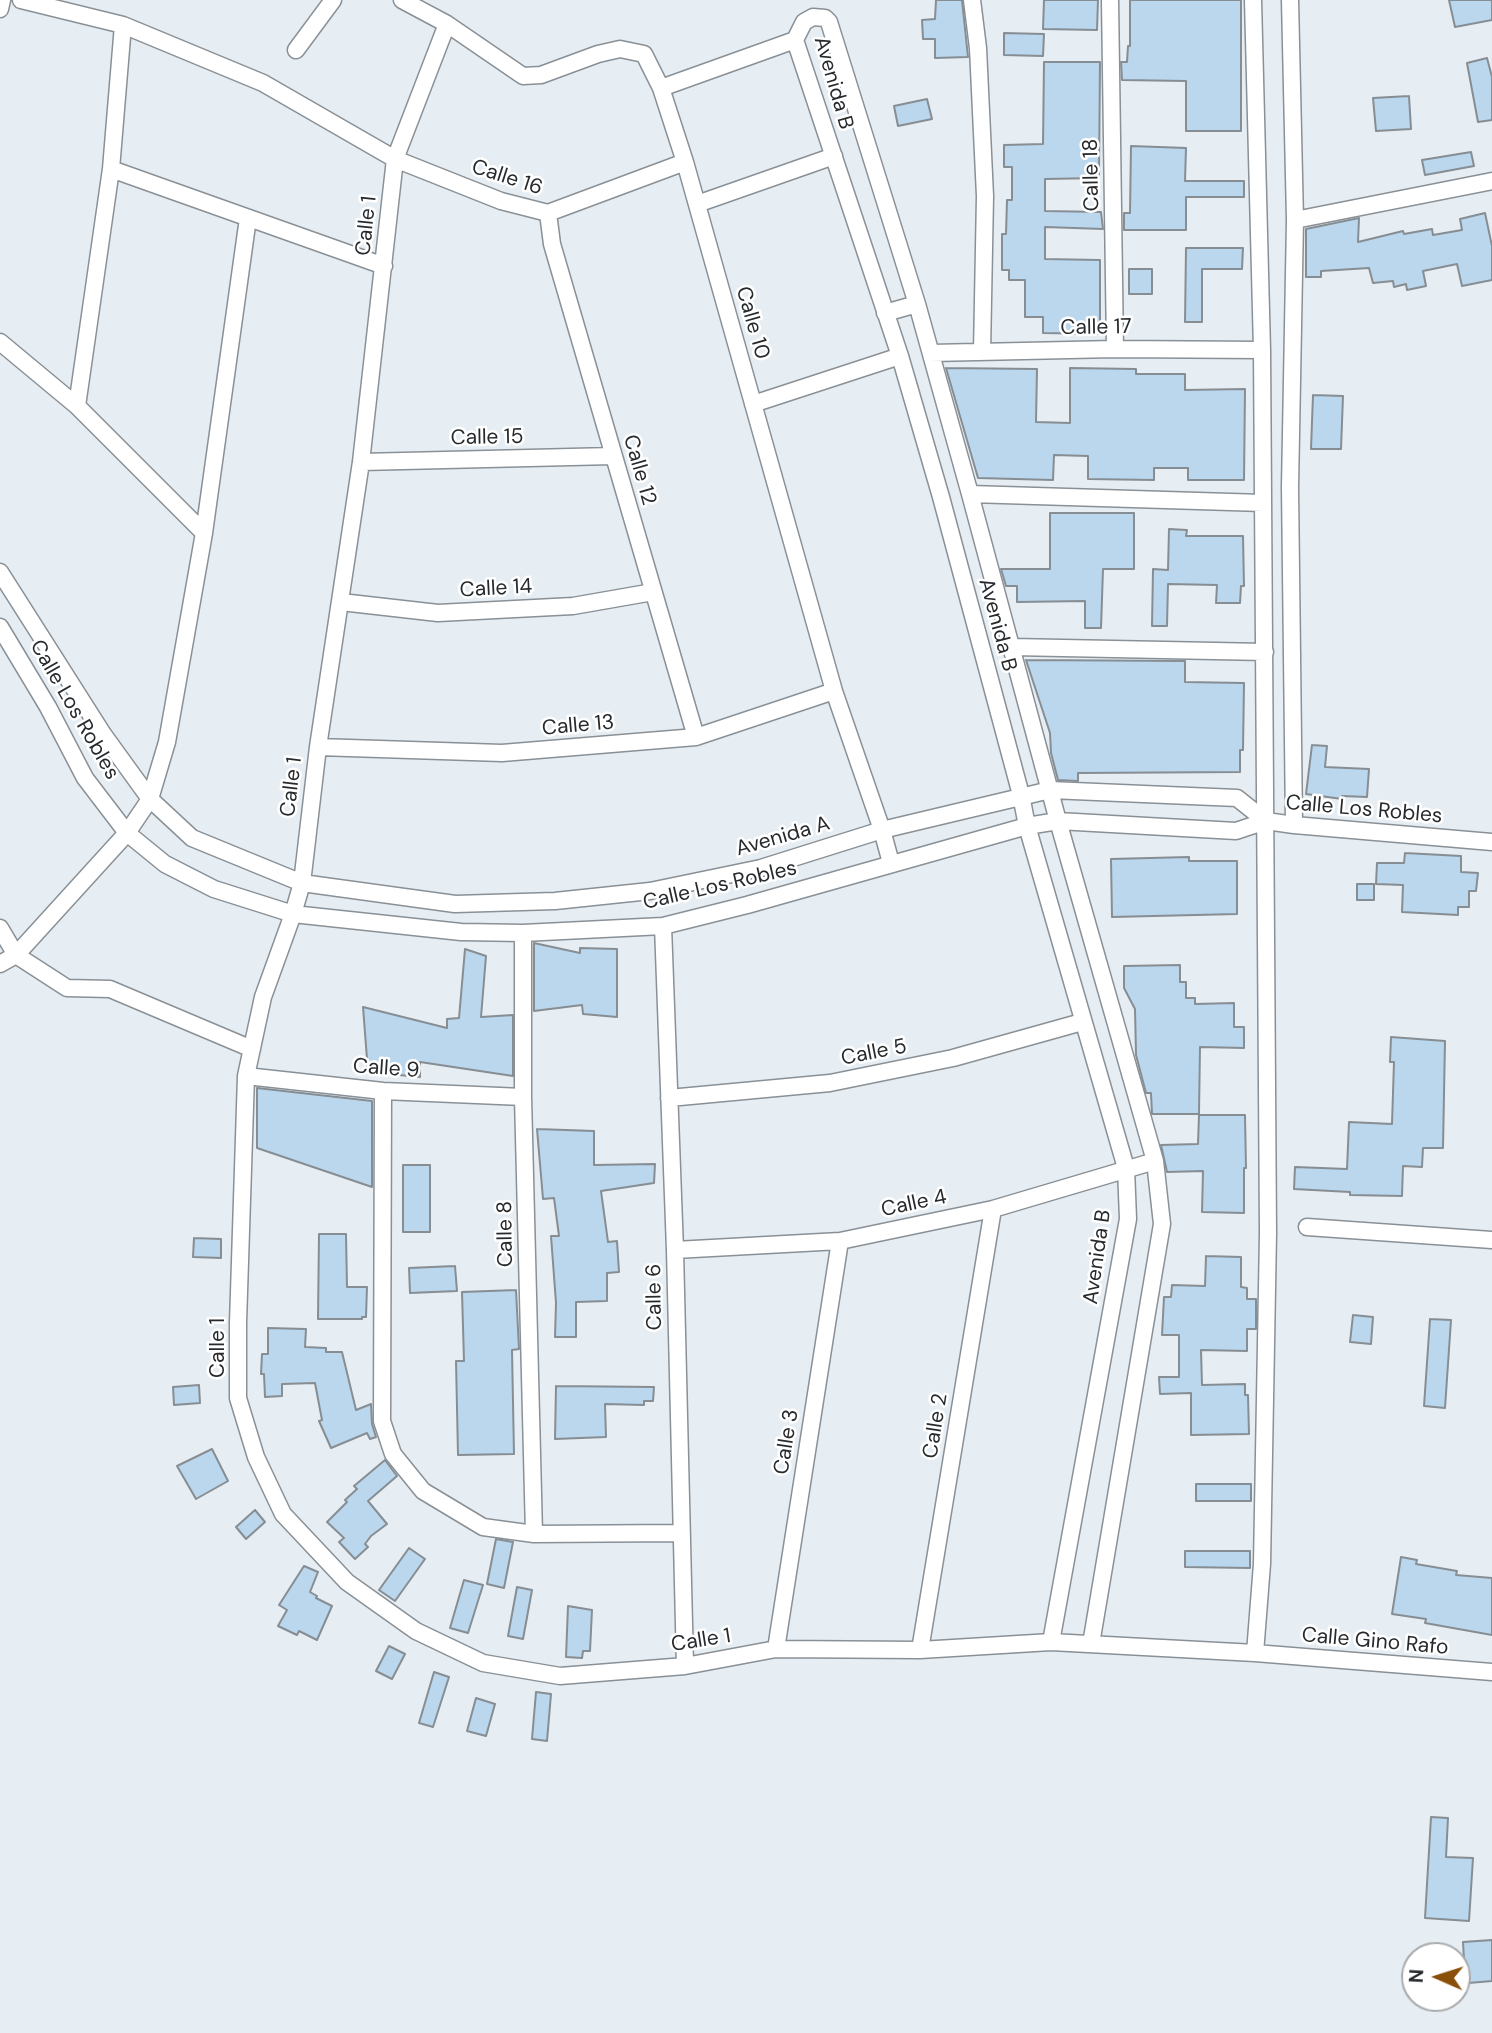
<!DOCTYPE html>
<style>
body{margin:0}
#map{position:relative;width:1492px;height:2033px;overflow:hidden;background:#e6eef4;font-family:"DM Sans",sans-serif}
canvas{display:block}
.north{position:absolute;left:1401px;top:1942px;width:70px;height:70px;box-sizing:border-box;background:#fff;border:2px solid #a9aaab;border-radius:50%;rotate:273deg;font-size:19px;font-weight:700;line-height:28px;text-align:center;color:#272a2c}
.north::after{content:'';display:block;margin:auto;width:24px;height:32px;background:#894e07;clip-path:polygon(50% 0,100% 100%,50% 72%,0 100%)}
</style>
<div id="map">
<canvas width="1492" height="2033"></canvas>
<div class="north">N</div>
</div>
<script>
const c = document.querySelector('canvas').getContext('2d');
c.lineJoin = 'round';
function fill(path, color) { c.fillStyle = color; c.fill(path, 'evenodd'); }
const shape = rows => new Path2D(rows.map(r => 'M' + r).join(''));
function trace(path, color, width, dash) { c.strokeStyle = color; c.lineWidth = width; c.lineCap = dash ? 'butt' : 'round'; c.setLineDash(dash || []); c.stroke(path); }
function label(font, color, halo, rows, align = 'center') {
  c.font = font + ' "DM Sans",sans-serif'; c.lineWidth = 5; c.setLineDash([]); c.textBaseline = 'middle'; c.strokeStyle = halo; c.fillStyle = color; for (const [text, x, y, turn = 0] of rows) {
    c.save(); c.translate(x, y); c.rotate((+turn || 0) * Math.PI / 180); c.textAlign = isNaN(turn) ? turn : align; if (halo) c.strokeText(text, 0, 0); c.fillText(text, 0, 0); c.restore();
  }
}
const building = shape([
 [936,0,962,0,968,57,935,58,935,39,923,39,922,20,935,19,936,0],
 [1044,0,1098,0,1097,30,1043,29,1044,0],
 [1130,0,1241,0,1241,131,1186,131,1186,81,1122,80,1121,62,1127,62,1128,46,1130,46,1130,0],
 [1449,0,1492,0,1492,20,1455,27,1449,0],
 [1004,33,1044,34,1043,56,1004,55,1004,33],
 [1487,58,1492,77,1492,120,1478,122,1467,63,1487,58],
 [1044,62,1100,62,1099,178,1045,179,1045,211,1101,212,1103,229,1045,227,1045,259,1100,260,1100,334,1043,333,1043,317,1025,317,1025,280,1009,280,1009,270,1002,270,1002,234,1006,234,1007,200,1012,200,1012,167,1004,167,1004,145,1043,144,1044,62],
 [1409,96,1411,129,1376,131,1373,98,1409,96],
 [927,99,932,119,898,126,894,106,927,99],
 [1131,146,1186,148,1185,181,1244,181,1244,197,1186,197,1186,230,1124,230,1124,213,1130,213,1131,146],
 [1471,152,1474,166,1425,175,1422,160,1471,152],
 [1485,213,1492,246,1492,280,1462,286,1457,264,1423,271,1426,286,1407,290,1406,284,1394,287,1393,281,1373,283,1369,268,1321,271,1321,277,1306,277,1306,229,1359,218,1358,242,1403,231,1404,234,1432,229,1433,235,1462,230,1460,219,1485,213],
 [1186,248,1243,248,1242,269,1202,269,1202,322,1185,322,1186,248],
 [1129,269,1152,269,1152,294,1129,294,1129,269],
 [946,368,1037,369,1036,422,1070,423,1070,368,1136,369,1136,374,1185,374,1185,390,1245,389,1244,480,1188,480,1188,468,1154,468,1154,480,1088,479,1088,456,1054,455,1053,480,978,478,946,368],
 [1313,395,1343,396,1341,449,1311,449,1313,395],
 [1050,513,1134,513,1134,569,1103,569,1101,628,1085,628,1085,601,1017,602,1017,586,1006,586,1001,569,1050,569,1050,513],
 [1169,529,1187,530,1186,536,1243,536,1244,586,1241,586,1240,603,1216,603,1217,585,1168,584,1167,626,1152,626,1153,569,1168,570,1169,529],
 [1026,660,1185,661,1185,682,1244,683,1243,750,1240,750,1240,772,1078,773,1078,781,1058,780,1051,753,1050,733,1026,660],
 [1312,745,1327,746,1325,767,1369,769,1367,797,1342,796,1342,799,1306,794,1312,745],
 [1405,853,1461,856,1461,872,1478,873,1476,891,1469,891,1469,907,1458,907,1458,915,1402,912,1403,885,1376,884,1377,863,1404,863,1405,853],
 [1189,857,1189,861,1237,861,1237,914,1112,917,1111,859,1189,857],
 [1357,884,1374,884,1374,900,1357,900,1357,884],
 [534,943,580,953,580,948,617,949,617,1017,583,1014,582,1005,534,1011,534,943],
 [465,949,486,956,481,1017,513,1015,513,1076,420,1062,420,1077,368,1072,363,1007,447,1028,447,1019,459,1018,465,949],
 [1180,965,1180,982,1186,982,1186,998,1195,998,1195,1004,1234,1003,1234,1027,1244,1027,1244,1048,1200,1047,1199,1114,1152,1114,1151,1093,1146,1093,1136,1055,1135,1009,1124,988,1124,966,1180,965],
 [1391,1037,1445,1041,1443,1148,1423,1148,1422,1167,1403,1166,1402,1196,1350,1195,1350,1192,1294,1189,1295,1167,1347,1169,1349,1122,1392,1124,1394,1062,1390,1062,1391,1037],
 [257,1088,372,1101,372,1187,257,1148,257,1088],
 [1199,1115,1245,1115,1246,1168,1244,1168,1244,1213,1202,1212,1203,1171,1167,1172,1161,1145,1198,1144,1199,1115],
 [537,1129,594,1131,594,1165,655,1164,654,1183,601,1191,608,1242,617,1241,619,1272,607,1273,607,1301,576,1302,576,1337,555,1337,556,1303,551,1236,559,1236,554,1198,543,1199,537,1129],
 [403,1165,430,1165,430,1232,403,1232,403,1165],
 [319,1234,346,1234,347,1287,367,1287,366,1317,362,1317,362,1319,318,1319,319,1234],
 [194,1238,221,1239,221,1258,193,1257,194,1238],
 [1206,1256,1241,1257,1241,1287,1247,1288,1247,1299,1256,1299,1256,1329,1247,1329,1247,1351,1201,1350,1202,1385,1245,1384,1245,1395,1248,1395,1249,1434,1191,1435,1191,1393,1160,1394,1159,1377,1179,1377,1179,1335,1162,1335,1164,1297,1171,1297,1172,1285,1205,1286,1206,1256],
 [455,1266,457,1291,410,1293,409,1268,455,1266],
 [516,1290,519,1349,512,1350,514,1454,458,1455,456,1361,464,1361,462,1292,516,1290],
 [1353,1315,1373,1317,1371,1344,1350,1342,1353,1315],
 [1430,1319,1451,1320,1445,1408,1424,1406,1430,1319],
 [268,1328,306,1329,305,1347,326,1348,326,1352,342,1352,356,1410,371,1404,372,1424,376,1437,370,1439,367,1433,331,1448,319,1421,322,1420,315,1383,282,1384,282,1396,265,1397,264,1374,261,1374,262,1354,268,1354,268,1328],
 [199,1385,200,1403,174,1405,173,1387,199,1385],
 [556,1386,654,1387,653,1401,644,1401,644,1405,605,1404,606,1437,555,1439,556,1386],
 [212,1449,228,1481,196,1499,177,1466,212,1449],
 [385,1460,397,1476,368,1501,387,1524,371,1536,365,1544,368,1547,355,1559,339,1542,344,1538,327,1522,347,1502,345,1500,357,1489,354,1486,385,1460],
 [1196,1484,1251,1484,1251,1501,1196,1501,1196,1484],
 [255,1510,265,1522,246,1539,236,1527,255,1510],
 [496,1539,513,1542,504,1588,487,1584,496,1539],
 [409,1548,425,1559,395,1601,379,1590,409,1548],
 [1185,1551,1250,1551,1250,1568,1185,1567,1185,1551],
 [1401,1557,1417,1560,1416,1564,1457,1571,1456,1575,1492,1578,1492,1635,1425,1623,1426,1619,1392,1614,1401,1557],
 [304,1566,318,1572,310,1592,317,1596,316,1598,332,1606,317,1640,299,1631,297,1635,278,1626,287,1610,279,1605,304,1566],
 [464,1580,483,1585,468,1633,450,1628,464,1580],
 [517,1587,532,1590,523,1639,508,1636,517,1587],
 [568,1606,592,1610,590,1651,583,1651,582,1658,566,1657,568,1606],
 [389,1646,405,1654,392,1679,376,1671,389,1646],
 [434,1672,449,1677,433,1727,419,1723,434,1672],
 [536,1692,551,1694,547,1741,532,1739,536,1692],
 [476,1698,495,1704,486,1736,467,1731,476,1698],
 [1431,1817,1448,1818,1446,1857,1473,1858,1469,1921,1425,1918,1431,1817],
 [1492,1940,1492,1981,1457,1984,1457,1961,1464,1960,1463,1942,1492,1940]
]);
fill(building, '#bbd7ed');
trace(building, '#868d93', 2);
const minor = shape([
 [21,0,123,25,263,83,395,159,501,201,548,213,685,162],
 [402,0,447,24,523,76,541,75,598,54,620,49,644,54,661,88,685,162,834,691,882,830,891,863],
 [972,0,978,48,985,196,982,352],
 [1110,0,1115,349],
 [1253,0,1262,350,1268,1233,1262,1564,1255,1653],
 [1290,0,1295,220,1290,487,1294,825],
 [0,9,2,0],
 [447,24,395,159,361,462,318,747,302,883,293,914,263,997,246,1076,238,1323,238,1398,256,1457,283,1514,347,1582,416,1631,483,1663,560,1676,685,1666,776,1649,920,1650,1051,1642,1255,1653,1492,1672],
 [296,50,333,0],
 [661,88,795,40],
 [111,169,384,266],
 [697,204,834,156],
 [548,213,552,244,696,737],
 [1295,220,1492,181],
 [885,313,917,304],
 [0,342,77,406,204,533],
 [931,353,1115,349,1262,350],
 [753,404,900,356],
 [77,406,111,169,123,25],
 [361,462,613,456],
 [970,494,1263,503],
 [0,572,103,734,150,799,192,838,302,883,455,904,555,901,650,891,761,868,882,830,1050,790,1237,798,1266,821],
 [341,602,438,613,573,606,653,592],
 [0,627,48,707,85,778,127,833,165,864,214,889,293,914,461,932,523,933,663,926,747,905,1027,826,1058,821,1236,831,1266,821,1294,825,1492,842],
 [1012,647,1265,652],
 [318,747,502,753,696,737,834,691],
 [663,926,675,1250,685,1666],
 [0,928,16,955,67,988,110,989,252,1049],
 [523,933,523,1097,534,1534],
 [0,964,16,955,127,833,150,799,167,742,204,533,248,218],
 [246,1076,383,1091,523,1097],
 [383,1091,382,1421,393,1454,423,1491,483,1527,534,1534,681,1533],
 [669,1098,830,1083,953,1058,1082,1022],
 [1307,1227,1492,1240],
 [675,1250,840,1241,993,1209,1155,1161],
 [1051,1642,1128,1219,1126,1168,1027,826,1021,795,941,497,900,356,795,40,804,22,813,17,825,18,829,22,917,304,970,494,1058,821,1155,1161,1162,1224,1091,1644],
 [776,1649,840,1241],
 [920,1650,993,1209]
]);
trace(minor, '#899096', 19);
trace(minor, '#fff', 16);
label('21px', '#272a2c', '#fff', [
 ["Avenida B",833,83,74],
 ["Calle 18",1092,175,-91],
 ["Calle 16",507,178,18],
 ["Calle 1",367,226,-84],
 ["Calle 10",752,323,74],
 ["Calle 17",1096,328,-1],
 ["Calle 15",487,438,-1],
 ["Calle 12",639,470,74],
 ["Calle 14",496,589,-3],
 ["Avenida B",997,625,75],
 ["Calle Los Robles",74,710,60],
 ["Calle 13",578,726,-5],
 ["Calle 1",292,787,-83],
 ["Calle Los Robles",1364,810,5],
 ["Avenida A",783,837,-16],
 ["Calle Los Robles",720,886,-13],
 ["Calle 5",874,1053,-11],
 ["Calle 9",386,1069,4],
 ["Calle 4",914,1204,-12],
 ["Calle 8",506,1234,-91],
 ["Avenida B",1098,1257,-82],
 ["Calle 6",655,1297,-91],
 ["Calle 1",218,1348,-90],
 ["Calle 2",936,1426,-81],
 ["Calle 3",787,1442,-81],
 ["Calle 1",701,1641,-9],
 ["Calle Gino Rafo",1375,1642,5]
]);
</script>
